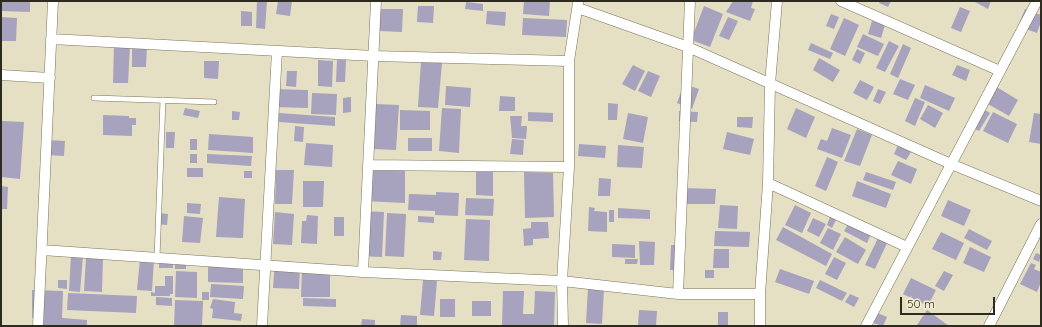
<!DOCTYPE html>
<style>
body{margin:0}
#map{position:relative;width:1042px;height:327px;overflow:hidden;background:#e5e0c3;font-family:Quicksand,sans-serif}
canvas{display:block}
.frame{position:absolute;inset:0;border:2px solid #2d2b20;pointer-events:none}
.scale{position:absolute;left:900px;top:297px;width:95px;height:18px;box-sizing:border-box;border:2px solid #2d2b20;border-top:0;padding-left:5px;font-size:12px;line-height:14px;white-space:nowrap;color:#2d2b20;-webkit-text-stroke:3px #f2edd0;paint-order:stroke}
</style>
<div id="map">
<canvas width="1042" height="327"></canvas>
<div class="frame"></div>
<div class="scale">50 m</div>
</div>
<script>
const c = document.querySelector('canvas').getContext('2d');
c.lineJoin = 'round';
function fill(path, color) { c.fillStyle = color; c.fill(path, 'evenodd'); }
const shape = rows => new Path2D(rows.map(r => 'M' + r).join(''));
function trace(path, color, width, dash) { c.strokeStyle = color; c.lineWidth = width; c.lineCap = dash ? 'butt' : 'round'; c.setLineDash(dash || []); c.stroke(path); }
fill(shape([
 [1,1,30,1,30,12,1,11],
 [257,1,267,1,265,29,256,28],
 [278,1,292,1,290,16,276,14],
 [524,1,550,1,549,16,523,14],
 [733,1,753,1,751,8,755,9,750,21,726,12],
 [880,1,891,1,888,7,879,3],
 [973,1,991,1,988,9],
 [466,2,483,4,483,11,465,9],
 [418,6,434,6,433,23,417,22],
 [704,6,723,14,710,47,691,40],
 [960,7,970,11,961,32,951,28],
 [380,9,403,9,402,32,379,31],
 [1025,9,1041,15,1041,22,1037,33,1018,26],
 [241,11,252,12,252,26,241,26],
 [487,11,506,12,505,26,486,24],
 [831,14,839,17,834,29,826,26],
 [1,17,17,18,16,41,1,41],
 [728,17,738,21,729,40,719,36],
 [523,18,567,20,566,37,522,35],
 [844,18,859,25,845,56,830,49],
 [872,21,885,25,881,38,868,34],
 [863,34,884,44,878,56,857,47],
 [889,41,899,46,885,72,876,68],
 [811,43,833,53,830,59,808,50],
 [132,44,147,45,146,67,132,67],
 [903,44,911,48,898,78,890,74],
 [114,45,130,46,128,83,113,83],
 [857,49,865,53,860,64,852,60],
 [819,58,840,70,833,82,813,70],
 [318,60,333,61,332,87,318,86],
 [337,60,346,60,345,82,336,82],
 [204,61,219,61,218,79,204,78],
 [421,62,442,63,438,108,418,107],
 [633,65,645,71,635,91,622,84],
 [957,65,970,70,966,81,952,75],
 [287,71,297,71,296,87,286,86],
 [648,71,660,76,651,97,638,91],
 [900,79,915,85,908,100,893,94],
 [860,80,874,87,867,100,853,93],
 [990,83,1018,100,1009,116,981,100],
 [684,84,699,89,692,109,677,103],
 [925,85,955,98,949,111,920,98],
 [446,86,471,88,470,107,445,105],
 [273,89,308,90,308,108,273,107],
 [878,89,886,92,880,104,873,101],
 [312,93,337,94,336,115,311,114],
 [500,96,515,97,515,111,499,111],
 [351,97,351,112,343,113,343,98],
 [915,98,925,102,915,126,905,121],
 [608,103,618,104,617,120,608,120],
 [376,104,399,105,396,150,374,149],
 [928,105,943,113,935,128,920,119],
 [978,106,990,113,979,131,967,125],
 [185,108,200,111,198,118,183,115],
 [442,108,461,109,459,153,439,151],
 [796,108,815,117,806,138,787,129],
 [400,110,430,111,430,130,400,130],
 [232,111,240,112,239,120,232,120],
 [679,111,698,112,697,122,679,121],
 [528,112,553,113,553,122,528,121],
 [993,112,1017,124,1008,143,983,131],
 [279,113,335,117,335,126,279,122],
 [628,113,648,117,643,143,623,139],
 [1034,113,1041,114,1041,144,1029,142],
 [103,115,129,116,129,118,136,118,136,125,132,125,132,136,103,135],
 [510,116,522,116,521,126,527,126,526,139,512,138],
 [737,117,753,117,752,128,737,127],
 [1,121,24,122,20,179,1,177],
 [295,126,304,127,303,142,294,141],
 [832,128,851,135,842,158,817,149,821,139,827,141],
 [857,129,872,135,860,166,844,161],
 [166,132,175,132,174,148,166,148],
 [727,132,754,139,750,155,723,149],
 [209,134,253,137,253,153,208,150],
 [408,138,432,138,432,151,408,151],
 [190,139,197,139,197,150,190,150],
 [512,139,524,140,523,155,510,154],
 [48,140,65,141,64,156,47,155],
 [306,143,333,145,332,167,304,165],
 [579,144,606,146,605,158,578,156],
 [618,145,644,147,642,168,617,167],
 [898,145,911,152,906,160,894,154],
 [190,154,197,154,197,163,190,163],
 [207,154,252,156,251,166,207,163],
 [827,157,838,162,826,191,815,186],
 [898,161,917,169,911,184,891,175],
 [187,168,203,168,203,177,187,177],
 [365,169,405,170,405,203,363,201],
 [276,170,294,170,292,204,275,204],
 [244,171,252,171,252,178,244,178],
 [476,172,493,172,493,196,476,195],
 [524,172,553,173,554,217,525,218],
 [866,172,896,182,893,190,863,180],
 [599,178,611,179,610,196,598,196],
 [303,181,324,181,323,207,303,207],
 [857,181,891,194,886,208,852,196],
 [1,186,8,187,7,209,1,209],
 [682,188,716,189,715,204,682,204],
 [436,192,459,193,458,216,435,215,435,211,408,210,409,194,436,195],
 [219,197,245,199,243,238,216,237],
 [466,198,494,199,493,216,465,215],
 [948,200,971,210,964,226,941,216],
 [187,203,201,204,200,214,187,213],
 [720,205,738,206,737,229,718,228],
 [795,205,811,213,802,233,785,225],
 [589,207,595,208,594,211,607,212,607,232,588,231],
 [618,208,650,210,650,219,618,218],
 [609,210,614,210,614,222,609,222],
 [362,211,384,212,382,257,360,256],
 [275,212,294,214,292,245,273,244],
 [157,213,168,214,167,225,156,224],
 [387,213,406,214,404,257,385,256],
 [307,215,318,216,317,244,301,243,302,221,306,221],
 [184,216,203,218,200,243,182,242],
 [418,216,434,217,434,223,418,222],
 [334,217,344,217,344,236,334,236],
 [830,217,836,220,832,228,827,225],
 [813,218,826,224,819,237,807,231],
 [466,219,490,220,489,261,464,260],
 [531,222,548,222,549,238,533,239,533,245,524,246,523,229,531,228],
 [849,223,871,234,867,243,844,231],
 [783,227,832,254,826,266,776,240],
 [828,228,841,234,833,250,820,243],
 [969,229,992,241,987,250,964,238],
 [715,231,750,232,749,247,714,246],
 [941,232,964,243,956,260,932,249],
 [879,236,888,241,875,269,865,265],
 [845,237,866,250,858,264,836,252],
 [639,241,655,242,654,265,640,265],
 [612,244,635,245,635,258,612,257],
 [671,245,680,245,680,270,670,270],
 [970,247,991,257,984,272,963,263],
 [714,249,729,249,729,268,713,268],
 [433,251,442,252,441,260,433,260],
 [1036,253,1041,255,1039,262,1033,259],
 [71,255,83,256,80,292,69,291],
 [86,257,103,258,102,292,84,291],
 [834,257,846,263,837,280,825,274],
 [140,259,154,260,152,291,137,290],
 [625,259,638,259,637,264,625,264],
 [159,261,173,261,173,268,159,268],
 [275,262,300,264,299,289,273,288],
 [1031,263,1036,265,1034,269,1041,272,1041,282,1037,292,1020,284],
 [175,264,186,264,186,269,175,269],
 [208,264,243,265,243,283,208,282],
 [780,269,814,281,809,294,775,282],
 [302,270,330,271,330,297,301,297],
 [705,270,714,270,714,278,705,278],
 [176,271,197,272,197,298,175,297],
 [944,271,953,275,944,291,935,286],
 [165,276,173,276,173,294,170,294,170,296,151,296,151,292,155,293,155,286,165,286],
 [911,278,936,290,928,306,903,294],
 [58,280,67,280,67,289,58,288],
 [423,280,437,281,434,316,420,315],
 [820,280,847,293,842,301,816,288],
 [211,284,244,286,243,299,210,297],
 [588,288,604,289,602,324,586,323],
 [32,290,63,291,62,318,87,320,87,326,39,326,40,318,32,318],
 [503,291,524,291,523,314,534,314,535,291,555,292,554,326,502,326],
 [202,292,209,292,209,300,202,300],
 [68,293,137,296,136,313,67,310],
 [850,294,859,298,854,307,845,302],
 [156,297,172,298,172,306,156,305],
 [303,298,336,299,336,307,303,306],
 [213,299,235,302,234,313,242,314,241,321,212,318,213,309,210,308],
 [440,299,455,299,455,317,440,317],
 [175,300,203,301,202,326,174,326],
 [472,301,491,301,491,316,472,316],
 [639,310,657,311,656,326,638,325],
 [927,310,949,326,917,325],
 [718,312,728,312,728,326,718,326],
 [875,312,887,317,883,326,870,322],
 [401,315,417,316,417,326,400,326],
 [362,319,375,320,375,326,361,326]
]), '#a7a2be');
const lane = shape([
 [94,98,214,102],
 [157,258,163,100]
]);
const street = shape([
 [841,1,1000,71],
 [578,8,688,47,951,164,1041,201],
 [51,39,374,56,569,61],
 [1,75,50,78],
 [368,165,569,167],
 [768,183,907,247],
 [42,250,363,272,562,281,678,294,760,294],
 [363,272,376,1],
 [678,294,690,1],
 [38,326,53,1],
 [262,326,277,51],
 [563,326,562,281,569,167,569,61,578,3],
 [760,326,760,294,768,183,770,84,777,1],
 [866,326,1037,1],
 [989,326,1041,224]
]);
trace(lane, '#79745a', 6);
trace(street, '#79745a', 11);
trace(lane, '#fff', 5);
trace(street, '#fff', 10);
</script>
